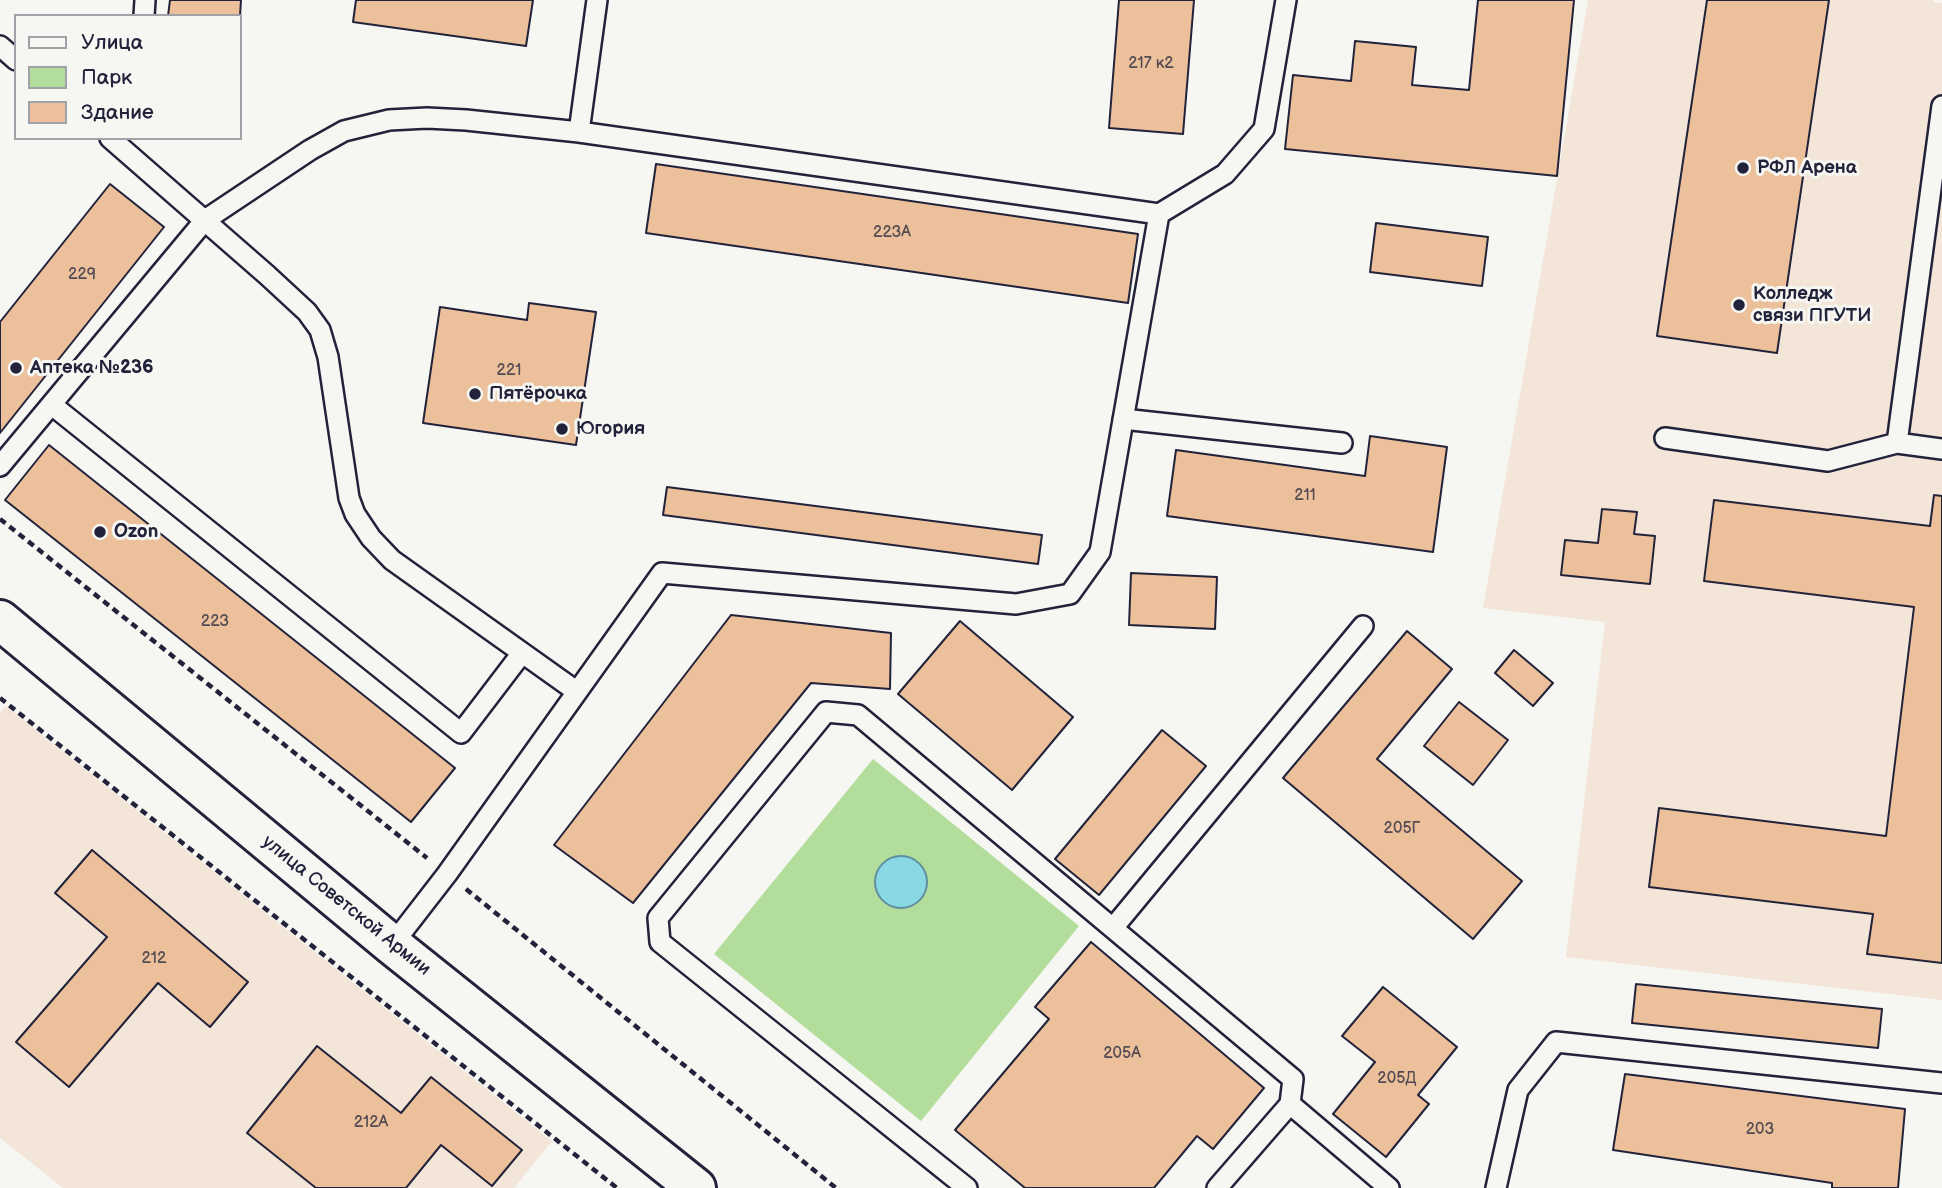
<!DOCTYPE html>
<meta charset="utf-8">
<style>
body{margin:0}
#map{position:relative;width:1942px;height:1188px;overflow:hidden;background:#f6f6f2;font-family:"Balsamiq Sans",sans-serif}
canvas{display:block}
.legend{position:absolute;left:14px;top:14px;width:228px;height:126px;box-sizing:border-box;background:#f6f6f2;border:2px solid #a1a1a9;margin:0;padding:9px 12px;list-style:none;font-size:21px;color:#22223b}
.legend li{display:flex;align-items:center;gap:14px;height:35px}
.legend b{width:35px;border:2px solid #a1a1a9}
</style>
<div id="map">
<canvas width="1942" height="1188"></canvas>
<ul class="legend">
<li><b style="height:9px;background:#f6f6f2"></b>Улица</li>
<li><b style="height:19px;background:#b2dd9a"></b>Парк</li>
<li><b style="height:19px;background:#ebc09a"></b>Здание</li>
</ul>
</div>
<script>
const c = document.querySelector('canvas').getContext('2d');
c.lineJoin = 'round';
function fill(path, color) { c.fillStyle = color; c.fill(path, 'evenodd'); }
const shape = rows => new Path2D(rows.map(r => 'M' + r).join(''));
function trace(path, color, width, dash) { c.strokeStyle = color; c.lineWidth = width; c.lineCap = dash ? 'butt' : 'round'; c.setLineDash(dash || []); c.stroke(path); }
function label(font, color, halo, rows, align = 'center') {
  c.font = font + ' "Balsamiq Sans",sans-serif'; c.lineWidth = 6; c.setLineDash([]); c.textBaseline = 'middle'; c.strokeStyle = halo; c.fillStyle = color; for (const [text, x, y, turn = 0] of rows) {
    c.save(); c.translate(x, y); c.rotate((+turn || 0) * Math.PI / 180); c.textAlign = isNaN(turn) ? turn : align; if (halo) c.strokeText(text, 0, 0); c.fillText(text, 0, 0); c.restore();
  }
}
fill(shape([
 [1588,0,1933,0,1934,2,1942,3,1942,1000,1566,957,1605,622,1483,608],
 [6,706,552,1141,514,1188,63,1188,0,1138,0,713]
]), '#f3e6d8');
fill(shape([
 [873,759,1079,926,921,1121,714,954]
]), '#b2dd9a');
const water = shape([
 '875 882a26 26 0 1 1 52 0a26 26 0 1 1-52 0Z'
]);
fill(water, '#89d9e4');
trace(water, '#6090a0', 2);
const building = shape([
 [170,0,241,0,240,16,168,16,170,0],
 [356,0,533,0,526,46,353,22,356,0],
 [1119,0,1194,0,1183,134,1109,128,1119,0],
 [1478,0,1574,0,1557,176,1285,149,1293,75,1351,81,1355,41,1416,47,1412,85,1469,90,1478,0],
 [1707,0,1829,0,1777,353,1657,336,1707,0],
 [656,164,1138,234,1128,303,646,233,656,164],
 [110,184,164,227,0,433,0,322,110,184],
 [1376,223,1488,237,1482,286,1370,272,1376,223],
 [529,303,596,312,576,445,423,423,440,307,527,320,529,303],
 [1370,436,1447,447,1433,552,1167,516,1176,450,1365,476,1370,436],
 [49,445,455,768,411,822,5,500,49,445],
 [667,487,1042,535,1038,564,663,515,667,487],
 [1934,495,1942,496,1942,963,1867,954,1873,914,1649,887,1659,808,1886,836,1914,607,1704,581,1714,500,1930,526,1934,495],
 [1602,509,1637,512,1634,534,1655,536,1650,584,1561,575,1565,540,1598,543,1602,509],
 [1131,573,1217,577,1215,629,1129,625,1131,573],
 [731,615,891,633,890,689,811,683,633,903,554,845,731,615],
 [960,621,1073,717,1012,790,898,694,960,621],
 [1407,631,1452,669,1377,759,1522,881,1473,939,1283,778,1407,631],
 [1514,650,1553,683,1533,706,1495,673,1514,650],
 [1459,702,1508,740,1473,785,1424,746,1459,702],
 [1162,730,1206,766,1099,895,1055,859,1162,730],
 [92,850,248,982,210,1027,158,983,69,1087,16,1042,107,937,55,893,92,850],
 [1091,942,1264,1088,1213,1149,1197,1136,1154,1188,1025,1188,955,1130,1049,1019,1035,1007,1091,942],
 [1636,984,1882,1009,1878,1048,1632,1023,1636,984],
 [1383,987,1457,1047,1418,1095,1429,1104,1386,1157,1333,1114,1375,1062,1342,1036,1383,987],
 [317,1046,401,1113,431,1077,522,1150,492,1186,441,1145,406,1188,316,1188,247,1133,317,1046],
 [1625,1074,1905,1109,1898,1188,1832,1188,1832,1183,1613,1150,1625,1074]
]);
fill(building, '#ebc09a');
trace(building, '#22223b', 2);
const service = shape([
 [144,16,145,0],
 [0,46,16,60],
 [579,132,597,0],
 [110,138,267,275,307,312,320,330,328,357,349,498,355,514,371,538,392,560,576,691],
 [52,405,461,733,522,653],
 [1123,419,1342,443],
 [1665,438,1828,461,1897,443,1942,449],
 [1897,443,1942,106],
 [0,466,205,220,310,150,344,131,389,120,427,118,466,120,579,132,1159,214],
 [1113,928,1363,626],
 [392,945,447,874,662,573,1016,604,1070,594,1100,552,1159,214,1225,174,1264,129,1286,0],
 [967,1188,660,942,658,918,826,712,858,715,1293,1079,1290,1104],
 [1217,1188,1290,1104,1389,1188],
 [1496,1188,1518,1090,1556,1042,1942,1083]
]);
const secondary = shape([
 [0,620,392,945,696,1188]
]);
trace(service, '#22223b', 24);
trace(secondary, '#22223b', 44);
trace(shape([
 [0,519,427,858],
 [0,698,617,1188],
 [466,889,836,1188]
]), '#22223b', 4.5, [7, 5]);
trace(service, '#f6f6f2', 19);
trace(secondary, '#f6f6f2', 38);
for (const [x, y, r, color] of [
 [1743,168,7,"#22223b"],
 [1739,305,7,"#22223b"],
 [16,368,7,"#22223b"],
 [475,394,7,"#22223b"],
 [562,429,7,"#22223b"],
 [100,532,7,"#22223b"]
]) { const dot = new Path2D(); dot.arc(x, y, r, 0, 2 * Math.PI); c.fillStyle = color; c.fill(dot); trace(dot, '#f6f6f2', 2.5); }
label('16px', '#544a53', null, [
 ["217 к2",1151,64],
 ["223А",892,233],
 ["229",82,275],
 ["221",509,371],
 ["211",1305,496],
 ["223",215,622],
 ["205Г",1402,829],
 ["212",154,959],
 ["205А",1122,1054],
 ["205Д",1397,1079],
 ["212А",371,1123],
 ["203",1760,1130]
]);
label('bold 19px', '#22223b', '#f6f6f2', [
 ["РФЛ Арена",1757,168],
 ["Колледж",1753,294],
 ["связи ПГУТИ",1753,316],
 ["Аптека №236",30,368],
 ["Пятёрочка",489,394],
 ["Югория",576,429],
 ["Ozon",114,532]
], 'left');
label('19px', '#22223b', '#f6f6f2', [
 ["улица Советской Армии",346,906,39]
]);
</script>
